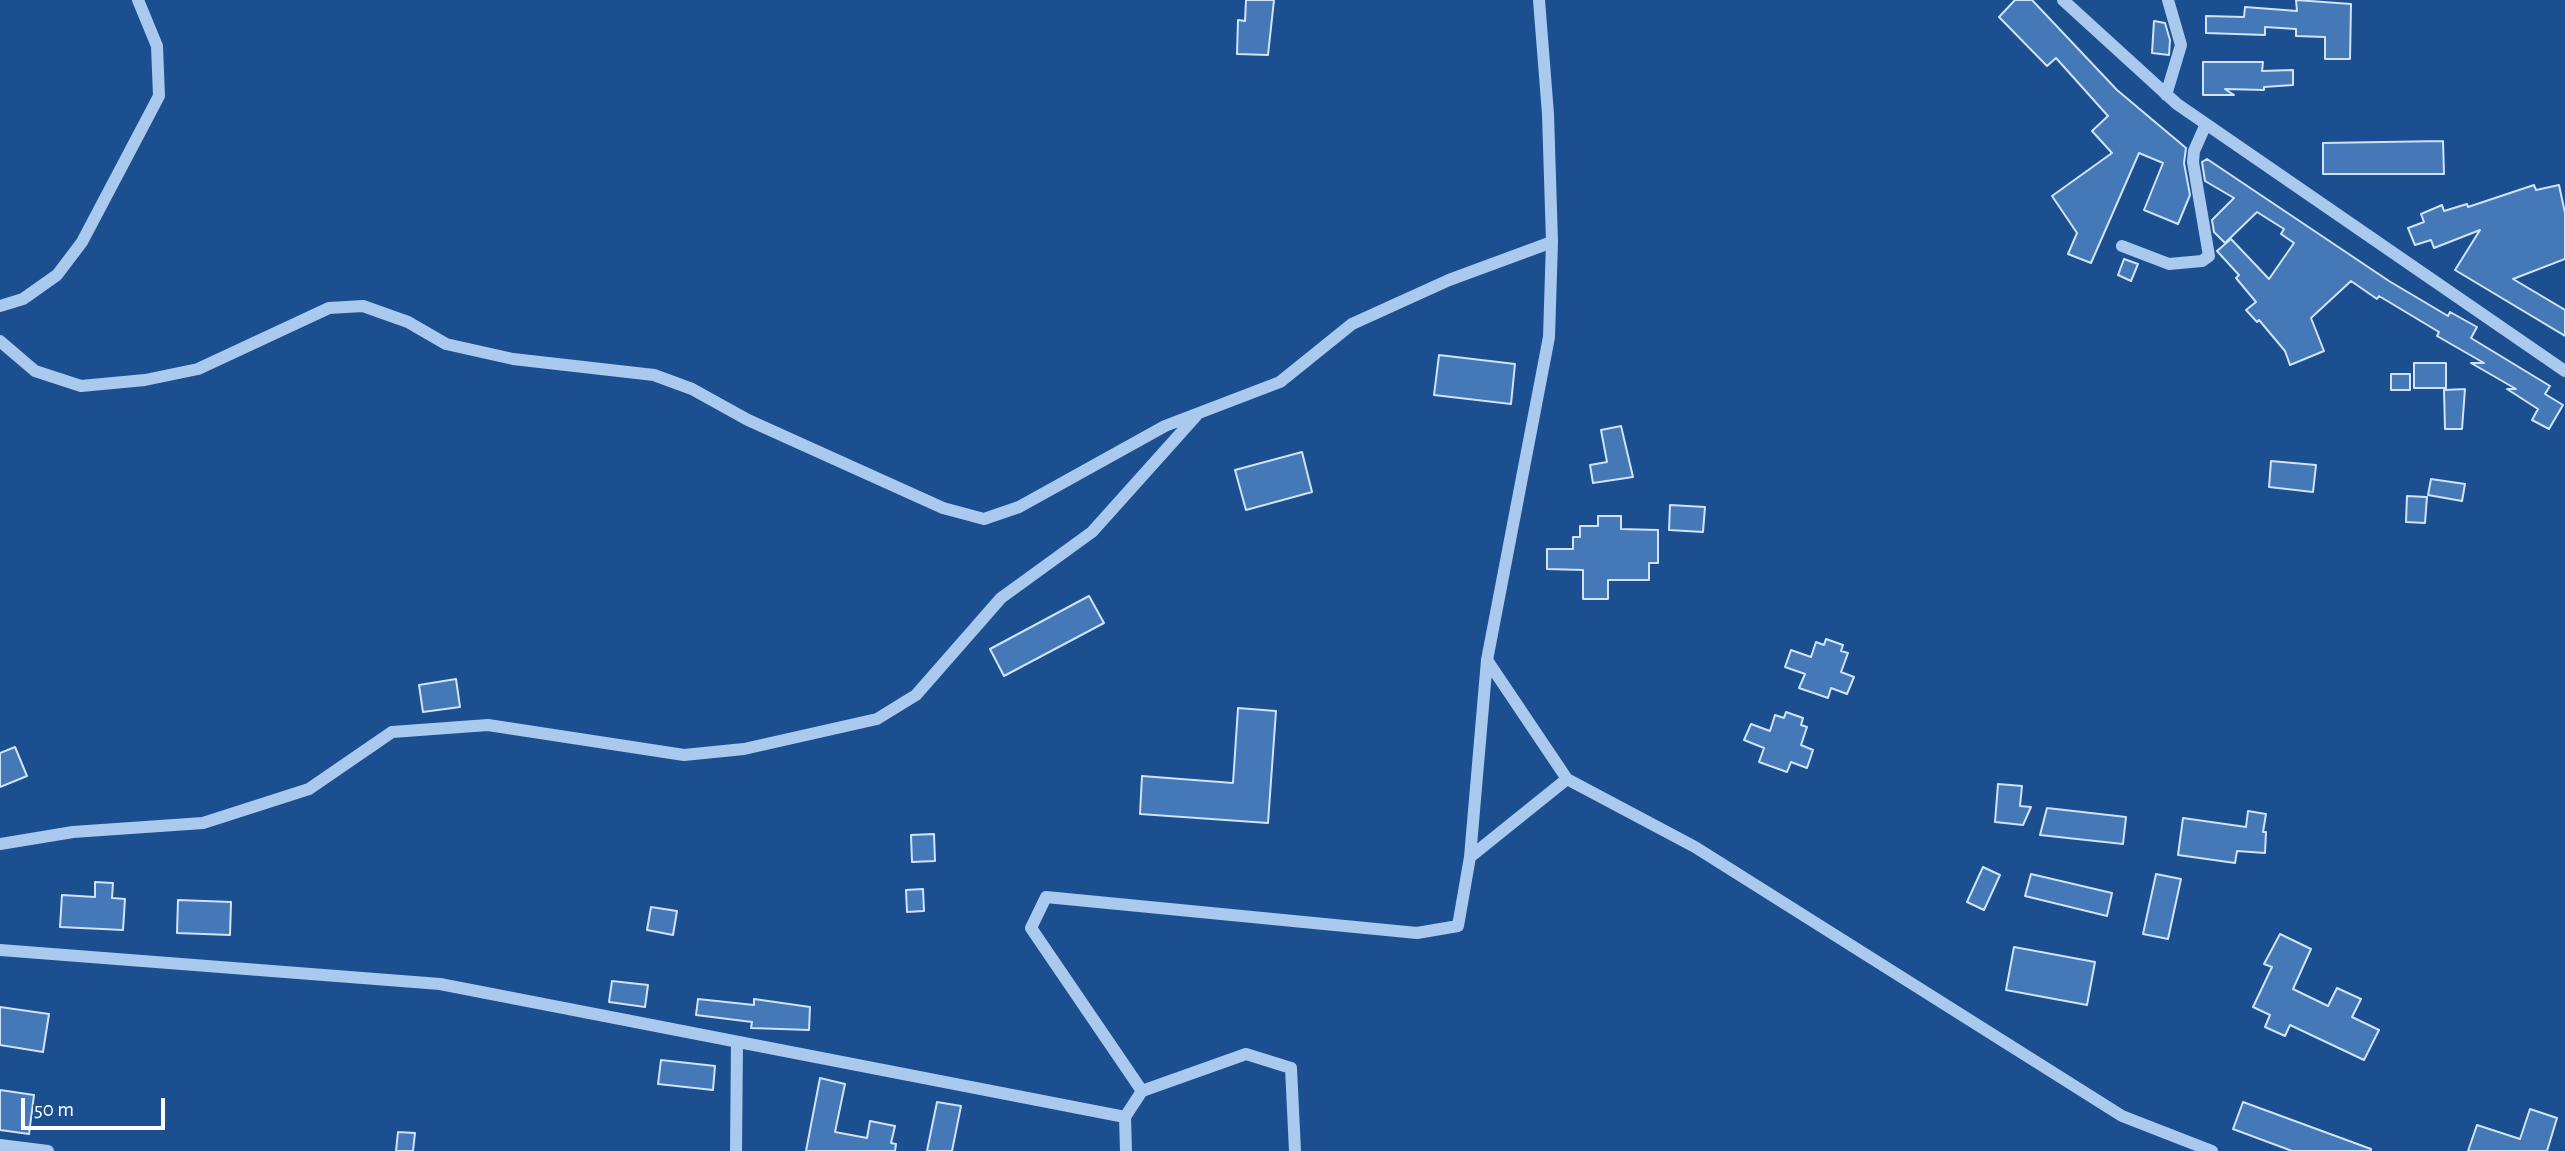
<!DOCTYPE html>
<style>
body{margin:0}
#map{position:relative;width:2565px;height:1151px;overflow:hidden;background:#1b4f8f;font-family:"Alegreya Sans",sans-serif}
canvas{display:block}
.scale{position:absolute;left:21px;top:1098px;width:144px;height:32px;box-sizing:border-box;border:4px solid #fff;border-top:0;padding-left:9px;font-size:21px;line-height:24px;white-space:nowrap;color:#fff;-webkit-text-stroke:5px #1b4f8f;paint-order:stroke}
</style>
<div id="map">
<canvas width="2565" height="1151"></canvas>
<div class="scale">50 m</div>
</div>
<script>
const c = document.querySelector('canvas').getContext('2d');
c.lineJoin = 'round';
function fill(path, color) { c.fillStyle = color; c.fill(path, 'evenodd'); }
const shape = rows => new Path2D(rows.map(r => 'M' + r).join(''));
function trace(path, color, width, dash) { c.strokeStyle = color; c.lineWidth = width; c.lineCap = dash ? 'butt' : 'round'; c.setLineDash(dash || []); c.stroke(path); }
const building = shape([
 [1246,0,1274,0,1268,55,1237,54,1238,20,1245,21,1246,0],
 [2015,0,2032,0,2117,90,2186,148,2184,163,2190,195,2178,224,2144,210,2163,163,2139,153,2091,263,2068,254,2077,233,2052,196,2112,153,2092,131,2108,116,2056,58,2047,66,1999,17,2015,0],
 [2296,0,2351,4,2350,59,2325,59,2325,37,2296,36,2296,29,2265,27,2265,35,2206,33,2206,16,2244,17,2245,7,2297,11,2296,0],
 [2154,21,2165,23,2170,40,2169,55,2152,53,2154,21],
 [2203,62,2263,62,2262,71,2293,70,2293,85,2264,87,2264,90,2225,89,2234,95,2203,95,2203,62],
 [2443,141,2444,174,2323,174,2323,143,2443,141],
 [2207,159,2389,281,2448,316,2450,312,2477,327,2471,338,2550,386,2545,394,2563,405,2549,429,2532,420,2538,409,2507,389,2516,389,2471,363,2484,363,2437,336,2439,332,2379,296,2377,299,2351,281,2311,318,2324,351,2290,365,2285,351,2259,320,2257,322,2246,310,2256,302,2236,278,2239,275,2217,251,2231,239,2269,279,2294,243,2281,234,2284,229,2257,212,2225,243,2214,232,2212,220,2234,198,2205,181,2202,162,2207,159],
 [2534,185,2536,190,2559,185,2565,213,2565,259,2513,279,2565,310,2565,336,2455,270,2480,230,2434,248,2431,240,2415,245,2408,228,2424,222,2421,214,2442,205,2444,211,2467,204,2468,207,2534,185],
 [2124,259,2138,264,2131,281,2118,275,2124,259],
 [1439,355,1515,364,1511,404,1434,395,1439,355],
 [2414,363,2446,363,2446,388,2414,388,2414,363],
 [2391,374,2410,374,2410,390,2391,390,2391,374],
 [2465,389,2462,429,2445,429,2444,390,2465,389],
 [1621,426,1633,477,1593,483,1590,465,1607,462,1601,430,1621,426],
 [1302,452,1312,492,1246,510,1235,470,1302,452],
 [2271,461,2316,465,2313,492,2269,487,2271,461],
 [2431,479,2465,484,2462,501,2428,495,2431,479],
 [2407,496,2427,497,2425,523,2406,522,2407,496],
 [1670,505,1705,507,1703,532,1669,530,1670,505],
 [1598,516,1621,516,1621,529,1658,530,1658,563,1649,563,1649,580,1608,580,1608,599,1583,599,1583,570,1547,569,1547,549,1573,549,1573,537,1580,537,1580,526,1598,526,1598,516],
 [1089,596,1104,623,1004,676,990,649,1089,596],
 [1826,639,1843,645,1841,651,1848,653,1841,672,1854,677,1847,694,1831,688,1828,698,1799,688,1805,674,1785,667,1791,650,1811,657,1816,642,1824,645,1826,639],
 [456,679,460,707,423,712,419,685,456,679],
 [1238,708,1276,711,1268,823,1140,814,1142,776,1233,783,1238,708],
 [1786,712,1803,718,1801,725,1807,727,1801,745,1813,750,1807,768,1791,762,1787,772,1759,762,1764,748,1744,740,1751,724,1770,731,1775,715,1784,718,1786,712],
 [15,747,27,776,0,787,0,753,15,747],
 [1998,784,2022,786,2020,806,2031,807,2023,825,1995,822,1998,784],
 [2047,808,2126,817,2123,844,2040,835,2047,808],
 [2248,811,2266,814,2263,832,2266,832,2265,853,2237,851,2235,863,2178,855,2183,818,2246,827,2248,811],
 [934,834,935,861,912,862,911,835,934,834],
 [1983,867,2000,875,1984,910,1967,902,1983,867],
 [2031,874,2112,893,2107,916,2025,896,2031,874],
 [2156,874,2181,879,2168,939,2143,934,2156,874],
 [95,882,113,883,112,898,125,899,123,930,60,927,62,895,95,897,95,882],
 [923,889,924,911,907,912,906,890,923,889],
 [178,900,231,902,230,935,177,933,178,900],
 [651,907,677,911,673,935,647,930,651,907],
 [2280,934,2311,949,2293,989,2328,1006,2337,988,2361,999,2352,1017,2379,1030,2364,1060,2290,1025,2285,1036,2265,1027,2270,1015,2253,1007,2272,967,2264,964,2280,934],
 [2014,947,2095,962,2087,1005,2006,990,2014,947],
 [612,981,648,985,645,1007,609,1002,612,981],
 [698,999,754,1005,754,999,810,1007,809,1030,751,1028,752,1022,696,1015,698,999],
 [0,1007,49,1014,43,1052,0,1045,0,1007],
 [661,1060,715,1066,713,1090,658,1084,661,1060],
 [820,1078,845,1084,835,1132,867,1138,870,1121,895,1126,891,1143,896,1144,895,1151,806,1151,820,1078],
 [0,1090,34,1095,29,1134,0,1130,0,1090],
 [937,1102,961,1106,952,1151,927,1151,937,1102],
 [2243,1102,2371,1149,2371,1151,2292,1151,2233,1129,2243,1102],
 [2530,1109,2557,1118,2547,1151,2468,1151,2477,1125,2520,1139,2530,1109],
 [398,1132,415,1133,413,1151,396,1151,398,1132]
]);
fill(building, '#4478b7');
trace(building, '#cfe3fa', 2);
trace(shape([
 [2063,0,2177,104,2565,371],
 [2166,95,2181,45,2168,0],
 [2122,246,2169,264,2202,261,2209,256,2193,162,2194,151,2206,124],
 [0,306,23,299,57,275,82,242,159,96,157,46,138,0],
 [0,341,35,371,81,386,145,380,198,369,329,308,363,306,408,322,446,344,513,359,654,375,692,389,748,420,943,508,984,519,1019,507,1165,426,1280,382,1352,324,1449,280,1552,242],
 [1487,660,1567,779,1695,847,2122,1116,2212,1151],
 [0,844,73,832,203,823,309,789,392,732,488,725,684,755,744,749,877,719,916,695,1001,598,1092,532,1196,416],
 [1470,857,1487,660,1549,337,1552,242,1548,114,1539,0],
 [0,950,440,984,1125,1117,1142,1091,1031,928,1046,897,1417,933,1458,926,1470,857,1567,779],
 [1142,1091,1246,1054,1291,1068,1295,1151],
 [1125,1117,1126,1151],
 [0,1145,48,1151],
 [736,1151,737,1042]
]), '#a9c9ee', 12);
</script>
